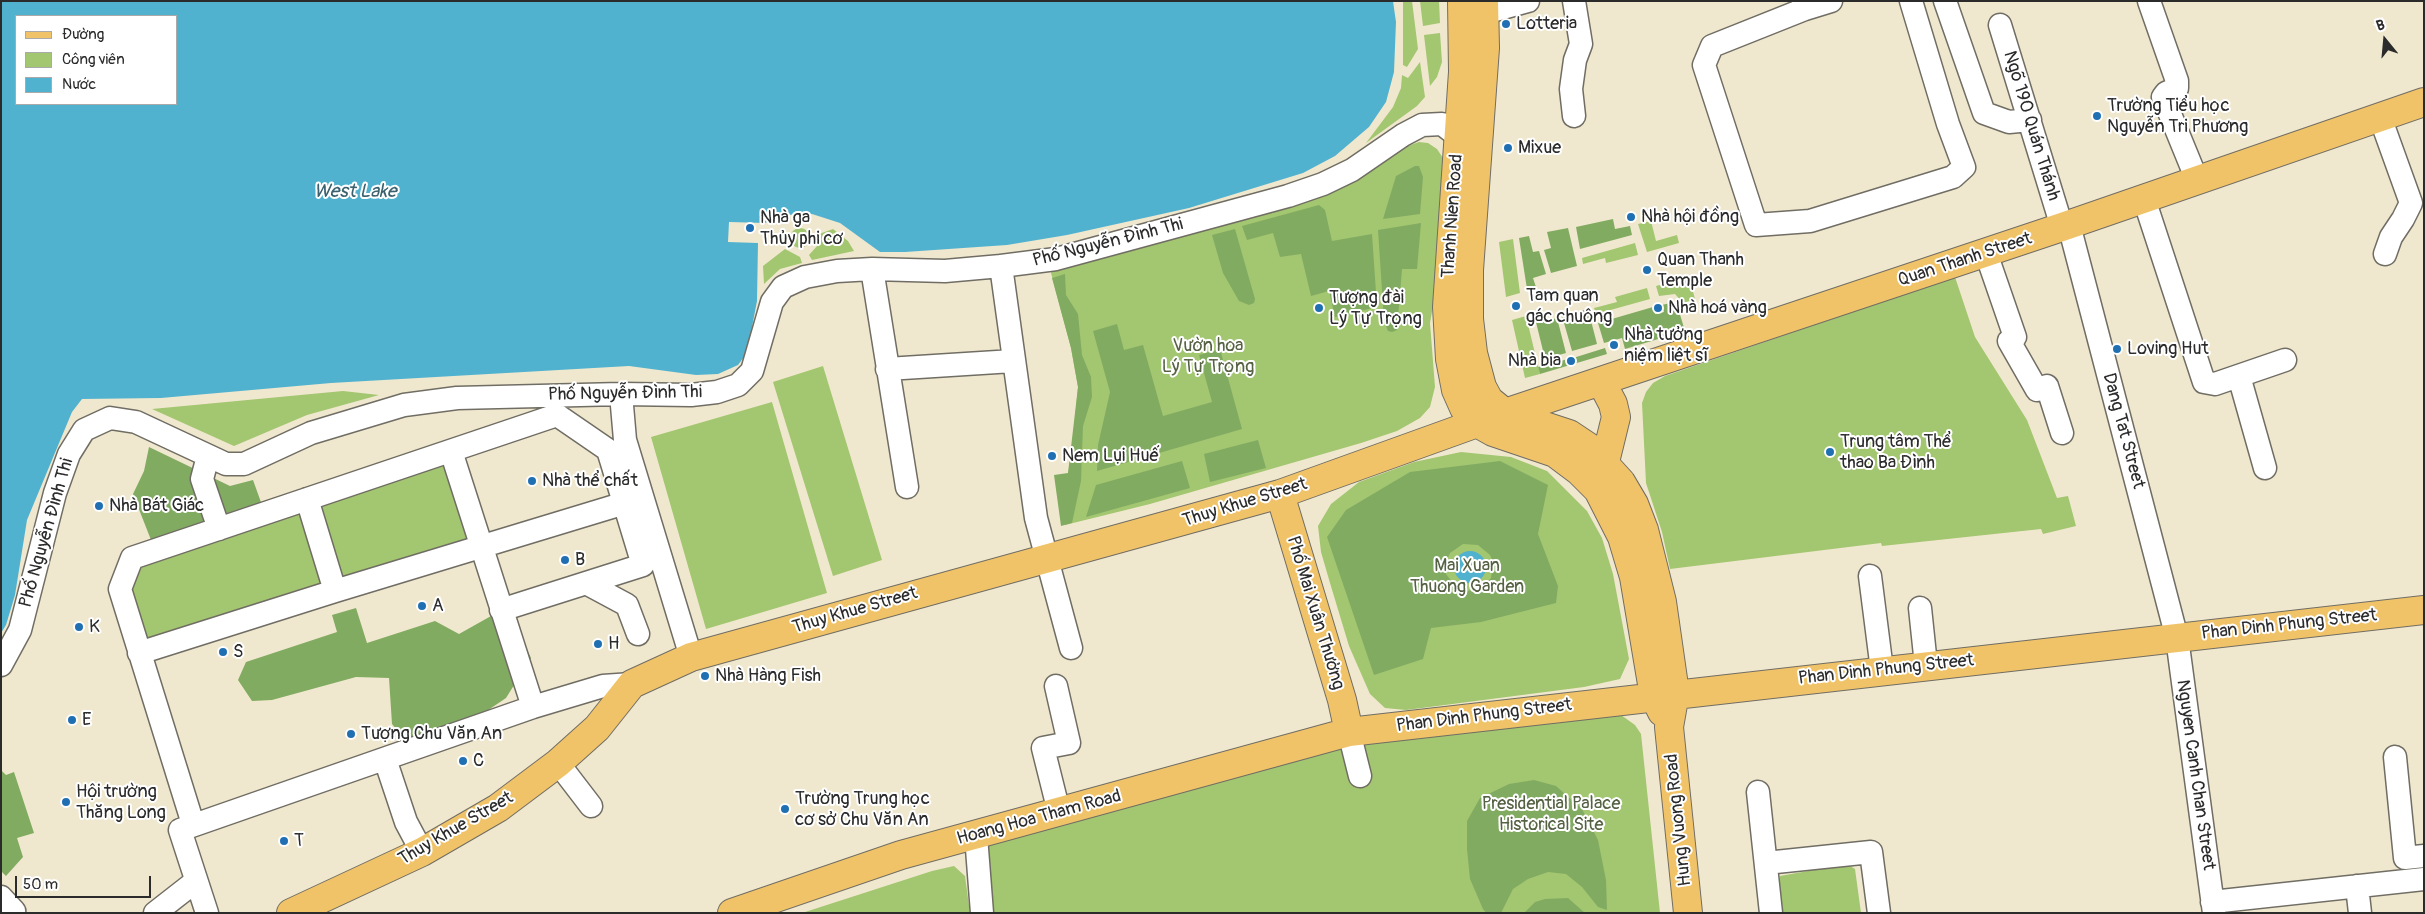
<!DOCTYPE html>
<meta charset="utf-8">
<style>
body{margin:0}
#map{position:relative;width:2425px;height:914px;overflow:hidden;background:#f0e8ce;font-family:Pangolin,sans-serif}
canvas{display:block}
.frame{position:absolute;inset:0;border:2px solid #2b2b2b;pointer-events:none}
.legend{position:absolute;left:15px;top:15px;width:162px;height:90px;box-sizing:border-box;background:#fff;border:1px solid #aaa;margin:0;padding:6px 9px;list-style:none;font-size:15px;color:#2b2b2b}
.legend li{display:flex;align-items:center;gap:10px;height:25px}
.legend b{width:25px;border:1px solid #aaa}
.north{position:absolute;left:2360px;top:15px;width:50px;height:50px;-webkit-text-stroke:4px #fff;paint-order:stroke;rotate:343deg;font-size:14px;font-weight:700;line-height:20px;text-align:center;color:#2b2b2b}
.north::after{content:'';display:block;margin:auto;width:18px;height:22px;background:#2b2b2b;clip-path:polygon(50% 0,100% 100%,50% 72%,0 100%)}
.scale{position:absolute;left:15px;top:876px;width:136px;height:22px;box-sizing:border-box;border:2px solid #2b2b2b;border-top:0;padding-left:6px;font-size:15px;line-height:18px;white-space:nowrap;color:#2b2b2b;-webkit-text-stroke:4px #fff;paint-order:stroke}
</style>
<div id="map">
<canvas width="2425" height="914"></canvas>
<div class="frame"></div>
<ul class="legend">
<li><b style="height:6px;background:#f1c369"></b>Đường</li>
<li><b style="height:14px;background:#a3c670"></b>Công viên</li>
<li><b style="height:14px;background:#51b2d0"></b>Nước</li>
</ul>
<div class="north">B</div>
<div class="scale">50 m</div>
</div>
<script>
const c = document.querySelector('canvas').getContext('2d');
c.lineJoin = 'round';
function fill(path, color) { c.fillStyle = color; c.fill(path, 'evenodd'); }
const shape = rows => new Path2D(rows.map(r => 'M' + r).join(''));
function trace(path, color, width, dash) { c.strokeStyle = color; c.lineWidth = width; c.lineCap = dash ? 'butt' : 'round'; c.setLineDash(dash || []); c.stroke(path); }
function label(font, color, halo, rows, align = 'center') {
  c.font = font + ' Pangolin,sans-serif'; c.lineWidth = 4; c.setLineDash([]); c.textBaseline = 'middle'; c.strokeStyle = halo; c.fillStyle = color; for (const [text, x, y, turn = 0] of rows) {
    c.save(); c.translate(x, y); c.rotate((+turn || 0) * Math.PI / 180); c.textAlign = isNaN(turn) ? turn : align; if (halo) c.strokeText(text, 0, 0); c.fillText(text, 0, 0); c.restore();
  }
}
fill(shape([
 [1403,1,1412,1,1418,49,1407,67,1403,65],
 [1420,1,1439,1,1440,23,1423,26],
 [1440,33,1442,62,1437,77,1430,86,1424,35],
 [1420,62,1425,97,1417,106,1366,143,1393,107,1401,88,1402,75,1408,78],
 [1419,142,1428,143,1437,149,1445,161,1435,294,1430,323,1435,387,1430,407,1420,418,1397,431,1361,443,1150,504,1065,525,1068,473,1071,460,1078,387,1071,348,1051,273,1052,270],
 [1651,221,1656,241,1677,235,1679,243,1647,252,1638,224],
 '790 238a10 10 0 1 1 20 0a10 10 0 1 1-20 0Z',
 [833,229,848,241,854,251,812,260,809,255,818,245,819,234],
 [1513,239,1520,293,1506,297,1499,242],
 [1635,243,1638,255,1606,263,1605,258,1583,264,1582,258],
 [785,249,800,257,802,263,780,269,764,284,763,266],
 [1689,277,1695,299,1683,303,1675,294,1659,296,1656,286],
 [1955,277,1975,337,2027,420,2057,498,2068,496,2076,526,2043,534,2041,529,1882,546,1881,543,1670,569,1662,532,1646,483,1642,403,1646,392,1653,383,1665,376],
 [1647,288,1650,299,1596,314,1594,308,1617,302,1615,297],
 [1526,316,1540,374,1525,378,1512,320],
 [823,366,882,560,833,576,773,382],
 [343,391,379,395,307,415,234,446,152,409],
 [772,402,827,593,706,629,651,437],
 [1461,452,1511,457,1547,471,1587,511,1602,538,1613,574,1629,659,1620,679,1584,687,1406,710,1385,708,1370,694,1349,646,1330,583,1321,552,1318,526,1331,504,1359,482,1414,462],
 [445,456,472,539,342,582,314,500],
 [302,510,327,585,144,643,129,596,138,569,150,559],
 [1614,710,1635,725,1641,734,1660,913,993,913,988,843,1342,741],
 [1847,864,1855,869,1861,913,1781,913,1778,884,1780,876],
 [954,866,965,876,970,913,802,913,932,871]
]), '#a3c670');
fill(shape([
 [1415,166,1419,166,1423,177,1420,214,1383,219,1396,176],
 [1319,205,1325,210,1332,241,1372,234,1377,307,1335,317,1329,291,1311,296,1301,254,1280,257,1273,233,1247,240,1242,226],
 [1613,219,1615,229,1630,226,1632,235,1580,249,1576,227],
 [1421,223,1417,269,1402,269,1397,330,1392,332,1388,331,1384,321,1378,230],
 [1568,228,1577,266,1551,273,1544,250,1551,248,1547,232],
 [1235,229,1255,299,1254,303,1249,305,1239,301,1223,273,1212,235],
 [1529,236,1533,252,1539,251,1546,274,1533,278,1536,287,1527,289,1519,238],
 [1065,274,1066,295,1078,314,1082,355,1091,377,1092,397,1083,426,1081,481,1072,523,1061,526,1054,475,1068,473,1078,387,1071,348,1052,278],
 [1670,303,1675,304,1678,308,1685,331,1625,349,1622,338,1604,343,1598,323,1653,307,1655,314,1664,312,1662,305],
 [1588,309,1597,344,1572,351,1562,316],
 [1542,312,1545,321,1557,318,1566,353,1545,359,1534,314],
 [1117,324,1124,350,1143,345,1163,416,1212,402,1199,355,1220,349,1242,429,1097,471,1098,445,1110,392,1093,331],
 [1605,348,1607,354,1540,374,1538,367,1568,359,1570,364,1574,362,1573,358],
 [1258,440,1266,468,1210,482,1204,454],
 [149,447,230,486,253,480,262,505,151,540,133,494,144,471],
 [1182,461,1190,488,1086,517,1096,485],
 [1500,461,1548,485,1538,534,1558,586,1556,603,1481,622,1431,628,1423,659,1374,675,1327,537,1346,510,1410,472],
 [1463,544,1478,545,1490,555,1493,562,1491,578,1480,590,1463,591,1456,587,1446,574,1447,560,1450,553],
 [356,608,367,643,435,621,459,634,491,616,518,630,531,658,506,698,463,727,405,740,392,724,389,678,356,677,272,700,252,701,238,680,246,662,337,632,332,615],
 [1,770,6,775,14,772,34,833,17,838,23,857,6,876,1,871],
 [1534,780,1556,786,1582,809,1598,840,1606,880,1607,910,1598,907,1582,887,1566,874,1548,872,1528,879,1513,889,1501,913,1486,913,1483,909,1470,879,1467,849,1467,821,1480,798,1509,784],
 [1568,898,1585,913,1524,913,1535,902,1545,899]
]), '#82ab62');
fill(shape([
 [1,1,1393,1,1396,22,1394,72,1386,102,1369,127,1335,156,1303,173,1189,208,1067,235,1007,245,905,252,880,252,840,223,812,214,782,215,765,223,729,222,728,242,758,243,757,301,747,353,738,365,718,374,696,375,629,366,331,383,161,398,82,399,72,412,27,520,15,595,6,625,1,633],
 [16,16,176,16,176,104,16,104],
 '1454 567a16 16 0 1 1 32 0a16 16 0 1 1-32 0Z'
]), '#51b2d0');
const minor = shape([
 [1803,1,1805,9,1831,1],
 [1945,1,1984,113,2009,122,2030,120],
 [2149,1,2177,81,2177,88,2166,93,2163,97,2197,180],
 [1805,9,1712,46,1704,65,1756,225,1810,221,1953,177,1964,167,1948,124,1911,1],
 [1485,13,1528,1],
 [2000,25,2062,227],
 [1574,116,1571,89,1575,60,1581,44,1574,1],
 [2380,117,2411,203,2403,219,2391,237,2385,254],
 [2144,199,2204,382,2215,384,2285,360],
 [2069,225,2177,638,2214,913],
 [1986,253,2015,337,2009,341,2037,390,2047,386,2062,433],
 [1001,266,1036,518,1071,648],
 [872,269,907,487],
 [887,369,1013,361],
 [2239,376,2265,468],
 [621,394,625,440,691,657],
 [451,451,533,707],
 [208,456,202,479,219,529],
 [307,499,335,591],
 [1870,576,1882,670],
 [586,583,627,605,638,634],
 [1920,608,1926,665],
 [139,653,335,591,625,503],
 [1,665,20,630,55,493,69,454,84,430,110,418,136,422,226,464,244,464,311,433,404,405,457,398,621,394,691,395,717,392,738,385,752,371,772,302,783,287,805,277,837,271,872,269,945,271,1001,266,1056,259,1288,196,1323,184,1352,170,1403,135,1422,125,1442,124,1459,137],
 [1056,686,1069,743,1043,748,1059,812],
 [1349,732,1360,776],
 [2395,757,2405,858,2424,856],
 [385,759,406,822,422,852],
 [558,763,591,806],
 [1758,792,1771,913],
 [193,824,120,589,132,558,557,415,608,450,643,565,501,610],
 [976,836,982,913],
 [1766,863,1871,852,1879,913],
 [2357,886,2360,913],
 [1,897,14,911,13,913],
 [2212,902,2424,879],
 [155,913,196,881],
 [207,913,180,830,533,707,603,686,632,684]
]);
const major = shape([
 [1462,1,1463,72,1447,307,1450,359,1456,390,1464,408,1477,423,1493,432,1555,453,1579,471,1598,490,1622,537,1634,577,1654,696,1662,712],
 [1484,1,1485,48,1469,270,1469,319,1473,353,1482,387,1489,400,1505,413,1569,434,1590,448,1621,482,1634,504,1644,530,1662,602,1675,693,1669,727,1688,913],
 [1601,381,1613,404,1616,417,1605,462],
 [1280,494,1342,700,1349,732],
 [291,913,422,852,498,808,558,763,597,728,632,684,691,657,1280,494,1505,413,2062,227,2424,102],
 [732,913,901,855,1349,732,2424,610]
]);
trace(minor, '#706d64', 25);
trace(major, '#706d64', 30);
trace(minor, '#fff', 22);
trace(major, '#f1c369', 28);
for (const [x, y, r, color] of [
 [1506,24,5,"#1f6fb2"],
 [2097,116,5,"#1f6fb2"],
 [1508,148,5,"#1f6fb2"],
 [1631,217,5,"#1f6fb2"],
 [750,228,5,"#1f6fb2"],
 [1647,270,5,"#1f6fb2"],
 [1516,306,5,"#1f6fb2"],
 [1319,308,5,"#1f6fb2"],
 [1658,308,5,"#1f6fb2"],
 [1614,345,5,"#1f6fb2"],
 [2117,349,5,"#1f6fb2"],
 [1571,361,5,"#1f6fb2"],
 [1830,452,5,"#1f6fb2"],
 [1052,456,5,"#1f6fb2"],
 [532,481,5,"#1f6fb2"],
 [99,506,5,"#1f6fb2"],
 [565,560,5,"#1f6fb2"],
 [422,606,5,"#1f6fb2"],
 [79,627,5,"#1f6fb2"],
 [598,644,5,"#1f6fb2"],
 [223,652,5,"#1f6fb2"],
 [705,676,5,"#1f6fb2"],
 [72,720,5,"#1f6fb2"],
 [351,734,5,"#1f6fb2"],
 [463,761,5,"#1f6fb2"],
 [66,802,5,"#1f6fb2"],
 [785,809,5,"#1f6fb2"],
 [284,841,5,"#1f6fb2"]
]) { const dot = new Path2D(); dot.arc(x, y, r, 0, 2 * Math.PI); c.fillStyle = color; c.fill(dot); trace(dot, '#fff', 2); }
label('18px', '#2b2b2b', '#fff', [
 ["Lotteria",1516,24],
 ["Trường Tiểu học",2107,106],
 ["Nguyễn Tri Phương",2107,127],
 ["Mixue",1518,148],
 ["Nhà hội đồng",1641,217],
 ["Nhà ga",760,218],
 ["Thủy phi cơ",760,239],
 ["Quan Thanh",1657,260],
 ["Temple",1657,281],
 ["Tam quan",1526,296],
 ["gác chuông",1526,317],
 ["Tượng đài",1329,298],
 ["Lý Tự Trọng",1329,319],
 ["Nhà hoá vàng",1668,308],
 ["Nhà tưởng",1624,335],
 ["niệm liệt sĩ",1624,356],
 ["Loving Hut",2127,349],
 ["Nhà bia",1561,361,"right"],
 ["Trung tâm Thể",1840,442],
 ["thao Ba Đình",1840,463],
 ["Nem Lụi Huế",1062,456],
 ["Nhà thể chất",542,481],
 ["Nhà Bát Giác",109,506],
 ["B",575,560],
 ["A",432,606],
 ["K",89,627],
 ["H",608,644],
 ["S",233,652],
 ["Nhà Hàng Fish",715,676],
 ["E",82,720],
 ["Tượng Chu Văn An",361,734],
 ["C",473,761],
 ["Hội trường",76,792],
 ["Thăng Long",76,813],
 ["Trường Trung học",795,799],
 ["cơ sở Chu Văn An",795,820],
 ["T",294,841]
], 'left');
label('18px', '#2b2b2b', '#fff', [
 ["Ngõ 190 Quán Thánh",2031,126,73],
 ["Thanh Nien Road",1453,216,-86],
 ["Phố Nguyễn Đình Thi",1108,243,-14],
 ["Quan Thanh Street",1965,260,-18],
 ["Phố Nguyễn Đình Thi",625,394,-1],
 ["Dang Tat Street",2123,431,75],
 ["Thuy Khue Street",1245,503,-17],
 ["Phố Nguyễn Đình Thi",47,533,-74],
 ["Thuy Khue Street",855,611,-16],
 ["Phố Mai Xuân Thưởng",1315,613,73],
 ["Phan Dinh Phung Street",2289,625,-6],
 ["Phan Dinh Phung Street",1886,670,-6],
 ["Phan Dinh Phung Street",1484,716,-7],
 ["Nguyen Canh Chan Street",2195,775,82],
 ["Hoang Hoa Tham Road",1039,818,-15],
 ["Hung Vuong Road",1679,820,-96],
 ["Thuy Khue Street",456,829,-30]
]);
label('18px', '#556143', '#fff', [
 ["Vườn hoa",1208,346],
 ["Lý Tự Trọng",1208,367],
 ["Mai Xuan",1467,566],
 ["Thuong Garden",1467,587],
 ["Presidential Palace",1551,804],
 ["Historical Site",1551,825]
]);
label('italic 19px', '#3a616d', '#fff', [
 ["West Lake",355,192]
]);
</script>
